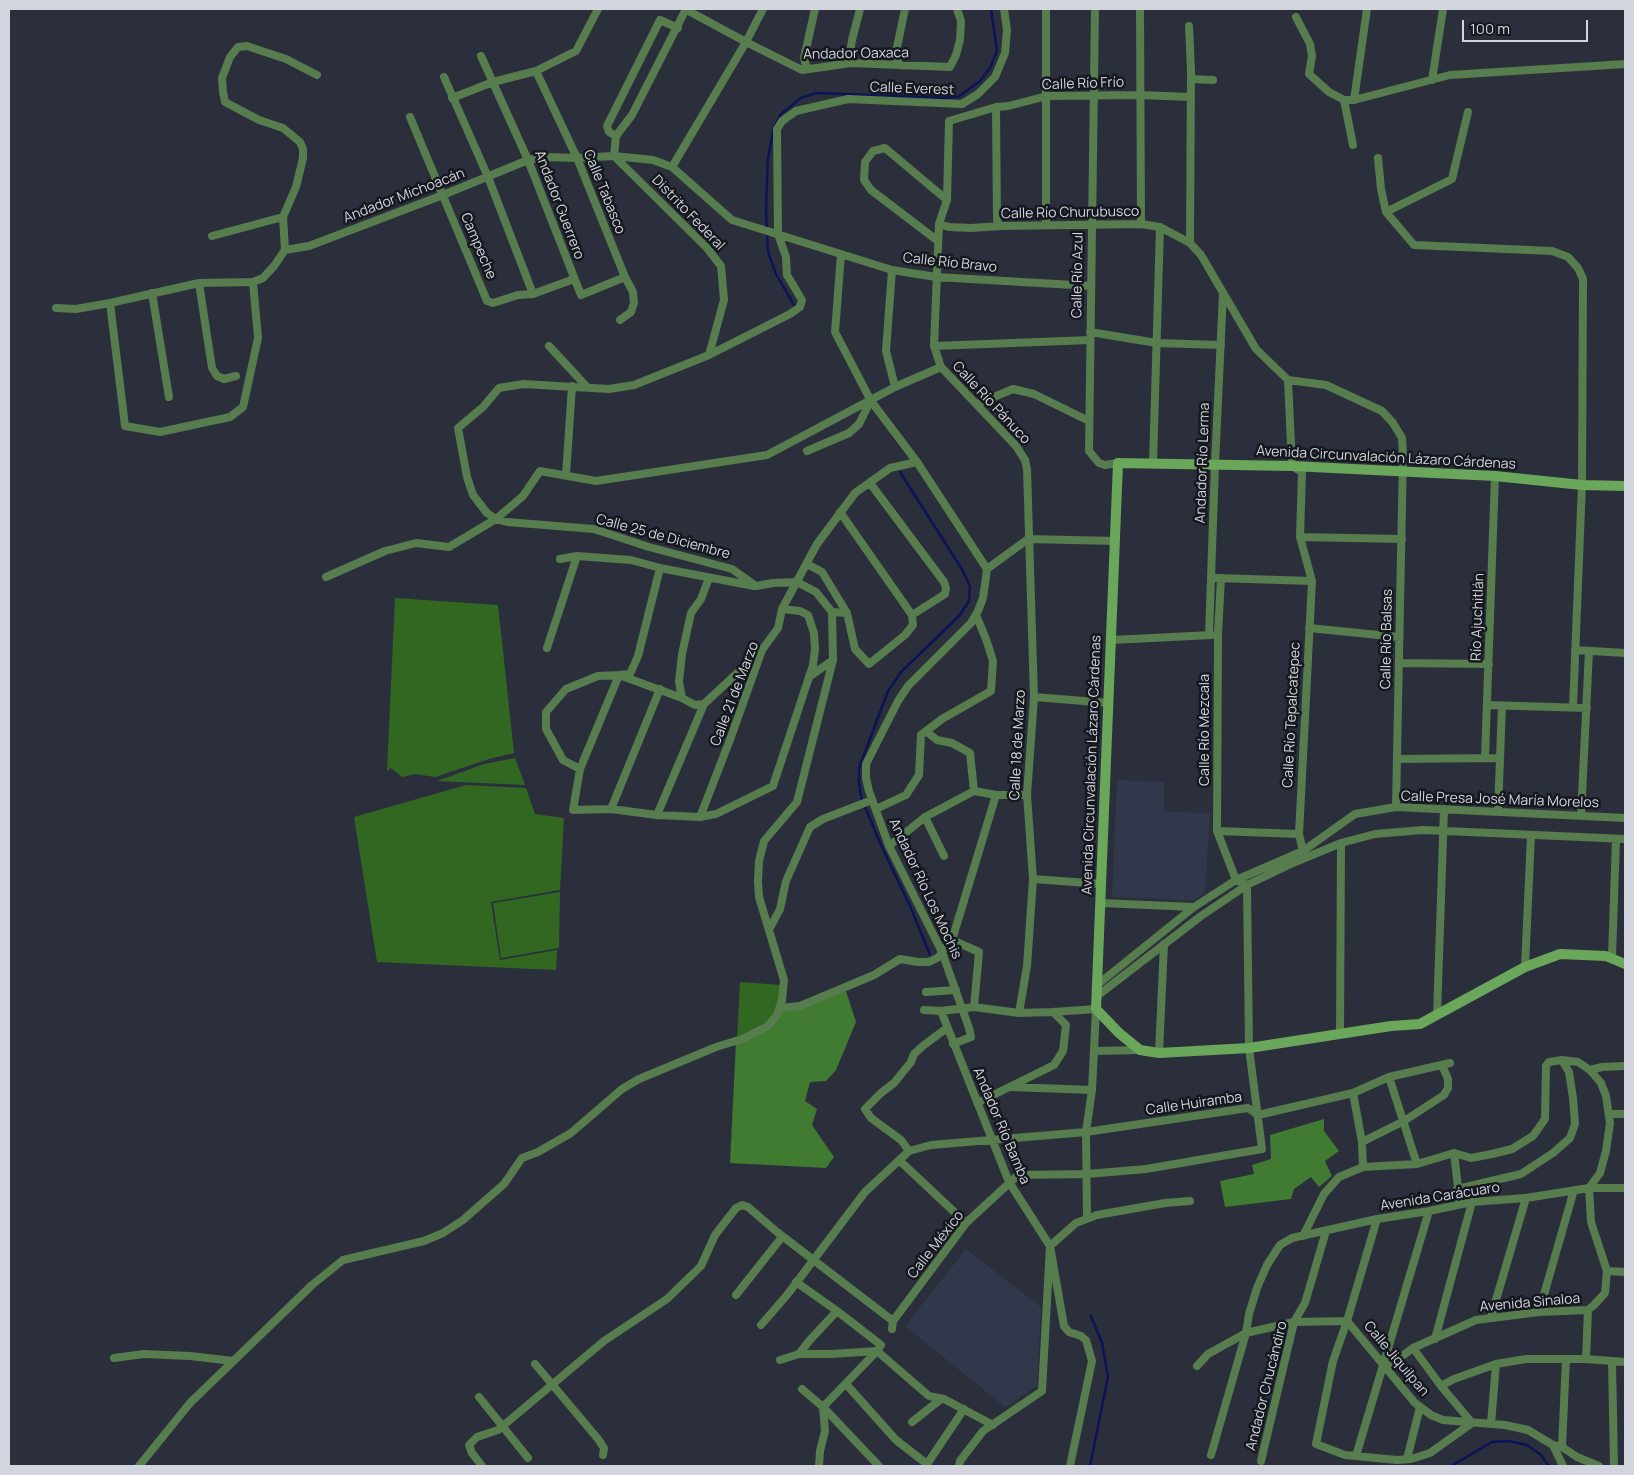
<!DOCTYPE html>
<meta charset="utf-8">
<style>
body{margin:0}
#map{position:relative;width:1634px;height:1475px;overflow:hidden;background:#2b2f3c;font-family:Manrope,sans-serif}
canvas{display:block}
.frame{position:absolute;inset:0;border:10px solid #d2d5dd;pointer-events:none}
.scale{position:absolute;left:1462px;top:20px;width:126px;height:22px;box-sizing:border-box;border:2px solid #d2d5dd;border-top:0;padding-left:6px;font-size:15px;line-height:18px;white-space:nowrap;color:#d2d5dd;-webkit-text-stroke:4px #15181e;paint-order:stroke}
</style>
<div id="map">
<canvas width="1634" height="1475"></canvas>
<div class="frame"></div>
<div class="scale">100 m</div>
</div>
<script>
const c = document.querySelector('canvas').getContext('2d');
c.lineJoin = 'round';
function fill(path, color) { c.fillStyle = color; c.fill(path, 'evenodd'); }
const shape = rows => new Path2D(rows.map(r => 'M' + r).join(''));
function trace(path, color, width, dash) { c.strokeStyle = color; c.lineWidth = width; c.lineCap = dash ? 'butt' : 'round'; c.setLineDash(dash || []); c.stroke(path); }
function label(font, color, halo, rows, align = 'center') {
  c.font = font + ' Manrope,sans-serif'; c.lineWidth = 5; c.setLineDash([]); c.textBaseline = 'middle'; c.strokeStyle = halo; c.fillStyle = color; for (const [text, x, y, turn = 0] of rows) {
    c.save(); c.translate(x, y); c.rotate((+turn || 0) * Math.PI / 180); c.textAlign = isNaN(turn) ? turn : align; if (halo) c.strokeText(text, 0, 0); c.fillText(text, 0, 0); c.restore();
  }
}
fill(shape([
 [1117,780,1164,782,1164,812,1210,813,1205,893,1194,901,1112,897],
 [966,1249,1041,1307,1037,1386,1005,1407,905,1326]
]), '#31384b');
fill(shape([
 [395,598,498,605,514,753,489,759,435,777,415,774,402,777,391,768,387,771],
 [515,758,525,785,437,781,484,764],
 [466,785,526,788,535,814,564,818,560,890,491,902,500,960,557,950,556,970,377,962,354,817],
 [560,892,559,948,501,958,493,903],
 [740,982,782,985,779,1007,767,1025,737,1039]
]), '#326722');
fill(shape([
 [845,988,856,1022,836,1070,826,1081,810,1082,805,1101,817,1109,812,1125,834,1157,826,1168,730,1163,736,1042,763,1031,781,1009],
 [1324,1119,1324,1131,1339,1151,1325,1161,1332,1176,1319,1187,1311,1177,1294,1189,1291,1199,1225,1207,1220,1181,1254,1174,1252,1165,1271,1159,1270,1135]
]), '#417a31');
trace(shape([
 [795,307,776,274,768,252,766,210,768,158,774,127,781,114,801,98,816,93,944,98,958,97,980,81,990,68,997,51,991,9],
 [900,472,963,571,970,587,969,601,959,616,901,672,888,691,859,768,859,782,861,797,880,843,910,906,930,955],
 [1090,1466,1108,1377,1102,1343,1091,1316],
 [1451,1466,1492,1442,1509,1441,1527,1445,1541,1455,1549,1466]
]), '#0c1358', 2.5);
trace(shape([
 [685,9,746,42,802,70,851,63,950,67,956,55,960,40,961,21,957,9],
 [686,9,632,115,616,136,614,156,707,248,721,266,724,300,709,355],
 [1046,9,1046,225],
 [1095,9,1089,451,1099,463,1105,465,1118,463],
 [1140,9,1141,224],
 [1296,17,1310,44,1312,56,1309,74,1329,92,1344,100,1354,100,1450,75,1625,64],
 [1189,26,1191,70,1190,243],
 [481,56,528,160,581,295,625,277],
 [851,63,850,53,852,40,860,9],
 [900,65,895,57,905,9],
 [807,69,804,58,815,9],
 [536,71,577,158,625,277,633,292,634,303,631,312,620,320],
 [444,77,488,177,533,294],
 [1191,79,1213,80],
 [1432,80,1443,9],
 [452,98,493,82,536,71,576,51,598,9],
 [1344,100,1353,145],
 [1354,100,1367,9],
 [996,107,997,220,1000,226],
 [410,117,487,301,493,303,518,295,533,294,574,279],
 [616,136,609,132,607,126,660,20,678,28],
 [1378,158,1381,189,1386,212,1414,245,1552,251,1568,257,1578,268,1583,279,1582,485,1573,707],
 [672,167,746,42,763,9],
 [1386,212,1452,179,1468,112],
 [939,224,949,227,971,228,1000,226,1141,224,1160,227,1190,243,1201,255,1256,349,1288,380,1326,385,1382,411,1393,423,1402,438,1403,455,1396,807],
 [212,236,283,217],
 [938,241,871,190,864,180,865,162,873,151,885,148,947,200],
 [285,250,283,217,296,187,303,158,303,149,300,142,283,128,259,120,225,102,223,92,222,78,230,57,238,47,247,46,286,59,317,75],
 [841,254,835,332,871,401,917,462,987,569,983,598,978,611,971,623,908,686,898,701,866,764,866,778,869,791,889,846,942,952,969,1028,971,1037,953,1044],
 [892,270,886,351,895,387],
 [199,283,212,368,217,376,224,379,236,376],
 [152,293,169,397],
 [110,303,125,426,160,432,230,417,243,407,258,338,253,282],
 [56,308,76,309,110,303,199,283,253,282,263,278,274,266,285,250,309,246,443,195,528,160,545,157,577,158,614,156,653,160,672,167,732,220,892,270,936,277,1091,286],
 [1090,332,1157,343,1221,345],
 [549,346,587,387],
 [934,346,1090,340],
 [1288,380,1292,466,1302,472,1300,537,1312,581,1299,834,1303,851],
 [977,404,1013,389,1034,394,1089,421],
 [807,451,849,433,859,424,870,402],
 [1153,463,1160,227],
 [566,475,572,386],
 [840,512,912,615],
 [1300,537,1402,539],
 [560,559,577,556,631,560,660,568,754,586],
 [807,564,822,572,847,613,832,612],
 [660,568,638,656,630,674,619,675,580,769,573,810,611,809,657,815,700,817,716,814,773,786,813,665,815,649,814,633,808,615,800,611,782,609],
 [987,569,1028,539,1115,541],
 [326,577,385,551,416,543,449,547,496,519,523,496,540,471,596,481,767,455,895,387,941,367],
 [1216,578,1312,581],
 [847,613,855,649,869,664,905,635,913,625,912,615,945,594,946,588,944,582,870,483],
 [1309,628,1399,637],
 [1209,635,1215,465,1223,293],
 [1111,640,1212,635],
 [547,648,577,556],
 [1575,650,1625,653],
 [1399,663,1489,664],
 [809,677,833,660],
 [1034,697,1109,703],
 [704,704,695,705,682,698,679,682,682,654,691,613,701,599,709,578],
 [1487,705,1587,708],
 [927,732,937,740,952,743,970,753,974,791],
 [1485,758,1495,476],
 [1397,759,1500,758],
 [580,769,563,760,546,729,546,712,566,689,598,676,619,675,682,698],
 [974,791,996,795],
 [611,809,660,689],
 [876,809,906,795,919,775,921,735,942,719,991,691,993,661,986,639,976,615],
 [1498,812,1502,706],
 [657,815,704,704,761,651],
 [1581,816,1589,651],
 [700,817,731,737,762,650,778,628,782,609,817,544,855,493,890,468,917,462],
 [925,817,944,856],
 [1217,831,1299,834],
 [889,846,925,817,974,791],
 [1033,879,1101,884],
 [1101,903,1194,907],
 [769,930,780,909,786,881,810,827,823,819,872,800],
 [952,940,979,952,974,1007],
 [1612,957,1616,839],
 [1525,967,1531,835],
 [1097,985,1194,907,1236,880,1303,851,1355,814,1396,807,1625,818],
 [926,992,956,990],
 [1097,996,1201,916,1247,885,1293,863,1341,843,1375,834,1423,830,1625,839],
 [780,1008,800,1006,874,975,900,959,918,962,929,962,939,957,942,952,952,940,996,795,1027,795],
 [924,1010,941,1011,974,1007,1019,1013,1053,1012,1096,1009,1092,1090,1086,1132,1087,1218],
 [941,1011,1009,1182,1050,1246,1064,1326,1069,1332,1081,1336,1086,1340,1092,1361,1070,1466],
 [1019,1013,1027,966,1033,879,1027,795,1034,697,1027,469,1025,460,1016,446,941,367,934,346,939,224,947,200,949,121,996,107,1008,106,1047,96,1140,95,1191,97],
 [1437,1015,1444,809],
 [1340,1034,1341,843],
 [1094,1051,1140,1050],
 [1159,1053,1164,944],
 [1590,1070,1602,1067,1625,1066],
 [1389,1077,1417,1164],
 [1011,1087,1092,1090],
 [1353,1093,1362,1142,1363,1167],
 [977,1103,1054,1065,1063,1051,1066,1025,1053,1012],
 [1609,1114,1625,1114],
 [1362,1142,1404,1121,1444,1095,1448,1088,1448,1079,1442,1065],
 [909,1151,901,1140,871,1118,865,1109,881,1093,894,1083,911,1062,914,1054,924,1045,947,1028],
 [1454,1153,1460,1204],
 [900,1161,966,1223],
 [1457,1189,1521,1174,1553,1153,1570,1138,1575,1124,1573,1098,1569,1072,1562,1060,1578,1062,1590,1070,1601,1083,1606,1096,1610,1123,1606,1151,1600,1173,1589,1188],
 [1377,1219,1347,1321,1333,1361,1316,1444,1345,1455,1397,1460,1411,1459,1430,1453,1472,1423,1441,1386,1413,1348],
 [1303,1236,1324,1194,1339,1177,1363,1167,1417,1164,1454,1153,1471,1158,1492,1154,1512,1149,1533,1136,1545,1119,1546,1066,1549,1062,1562,1060],
 [1607,1271,1625,1272],
 [796,1282,837,1311,881,1345,877,1351,929,1396,944,1399,993,1425],
 [736,1295,782,1237],
 [1539,1312,1574,1190],
 [1491,1317,1526,1198],
 [893,1321,966,1223,1018,1175,1087,1174,1146,1169,1262,1149,1249,1048,1247,885,1236,880,1217,831,1218,634,1221,578],
 [761,1325,787,1295,865,1192,909,1151,931,1145,1086,1132,1248,1108,1258,1115,1353,1093,1389,1077,1450,1063],
 [1435,1339,1472,1202],
 [799,1354,809,1341,837,1311],
 [114,1358,144,1354,190,1356,233,1361],
 [1586,1359,1588,1310],
 [780,1360,799,1354,831,1354,877,1351],
 [1612,1361,1614,1466],
 [535,1364,598,1439,604,1448,603,1455],
 [1197,1366,1208,1354,1246,1333,1294,1322,1347,1321,1415,1403,1431,1415,1443,1420,1505,1425,1528,1430,1553,1445,1562,1447,1577,1457,1599,1466],
 [1386,1368,1413,1348,1476,1320,1539,1312,1588,1310,1594,1305,1605,1293,1607,1271,1591,1222,1589,1188],
 [846,1384,896,1440,927,1464],
 [1441,1386,1454,1379,1496,1364,1526,1359,1586,1359,1625,1362],
 [802,1389,823,1407,879,1466],
 [479,1397,528,1458],
 [823,1407,877,1351],
 [912,1422,941,1399],
 [1491,1424,1496,1364],
 [1553,1445,1563,1466],
 [1562,1447,1566,1359],
 [1211,1455,1246,1333,1249,1314,1257,1288,1267,1265,1280,1245,1292,1238,1377,1219,1429,1211,1472,1202,1526,1198,1589,1188,1625,1188],
 [1356,1456,1429,1211],
 [1407,1459,1420,1407],
 [1261,1461,1294,1322,1305,1303,1326,1231],
 [927,1464,964,1409],
 [139,1466,190,1403,312,1285,343,1260,424,1241,443,1233,463,1220,504,1184,522,1158,538,1152,571,1133,622,1089,639,1079,716,1047,742,1039,768,1026,777,1015,782,1000,784,980,759,897,758,881,759,861,764,841,797,802,833,660,832,612,816,592,797,582,773,583,756,586,732,569,649,547,594,529,507,522,496,519,487,513,473,495,467,477,458,428,483,407,499,388,523,384,609,389,634,385,709,355,790,314,800,307,802,300,787,275,786,257,778,234,777,129,782,121,796,111,848,99,962,104,978,94,995,77,1005,53,1007,30,1004,9],
 [482,1466,472,1453,469,1445,477,1437,498,1430,604,1341,667,1299,701,1266,715,1235,736,1208,742,1205,748,1207,777,1232,893,1321,892,1329],
 [819,1466,820,1451,825,1431,823,1407],
 [959,1466,960,1461,983,1431,1042,1391,1050,1246,1076,1223,1097,1215,1165,1203,1190,1201]
]), '#577c4d', 8);
trace(shape([
 [1625,486,1582,485,1495,476,1292,466,1118,463,1096,1009,1119,1033,1140,1050,1159,1053,1249,1048,1391,1026,1420,1024,1525,967,1560,954,1606,956,1625,964]
]), '#6ba75b', 10);
label('14px', '#d2d5dd', '#15181e', [
 ["Andador Oaxaca",856,54,-1],
 ["Calle Río Frío",1083,84,-2],
 ["Calle Everest",912,89,2],
 ["Calle Tabasco",604,192,68],
 ["Andador Michoacán",404,196,-21],
 ["Andador Guerrero",559,205,69],
 ["Distrito Federal",688,213,46],
 ["Calle Río Churubusco",1070,213,-1],
 ["Campeche",478,246,67],
 ["Calle Río Bravo",950,263,6],
 ["Calle Río Azul",1078,275,-89],
 ["Calle Río Pánuco",991,403,47],
 ["Avenida Circunvalación Lázaro Cárdenas",1386,458,3],
 ["Andador Río Lerma",1203,463,-88],
 ["Calle 25 de Diciembre",663,537,15],
 ["Río Ajuchitlán",1478,617,-88],
 ["Calle Río Balsas",1387,639,-89],
 ["Calle 21 de Marzo",735,694,-69],
 ["Calle Río Tepalcatepec",1292,715,-87],
 ["Calle Río Mezcala",1205,730,-90],
 ["Calle 18 de Marzo",1018,745,-87],
 ["Avenida Circunvalación Lázaro Cárdenas",1092,765,-88],
 ["Calle Presa José María Morelos",1500,800,2],
 ["Andador Río Los Mochis",925,889,65],
 ["Calle Huiramba",1194,1104,-8],
 ["Andador Río Bamba",1001,1126,67],
 ["Avenida Carácuaro",1440,1197,-9],
 ["Calle México",936,1245,-52],
 ["Avenida Sinaloa",1530,1303,-5],
 ["Calle Jiquilpan",1396,1359,50],
 ["Andador Chucándiro",1267,1386,-76]
]);
</script>
